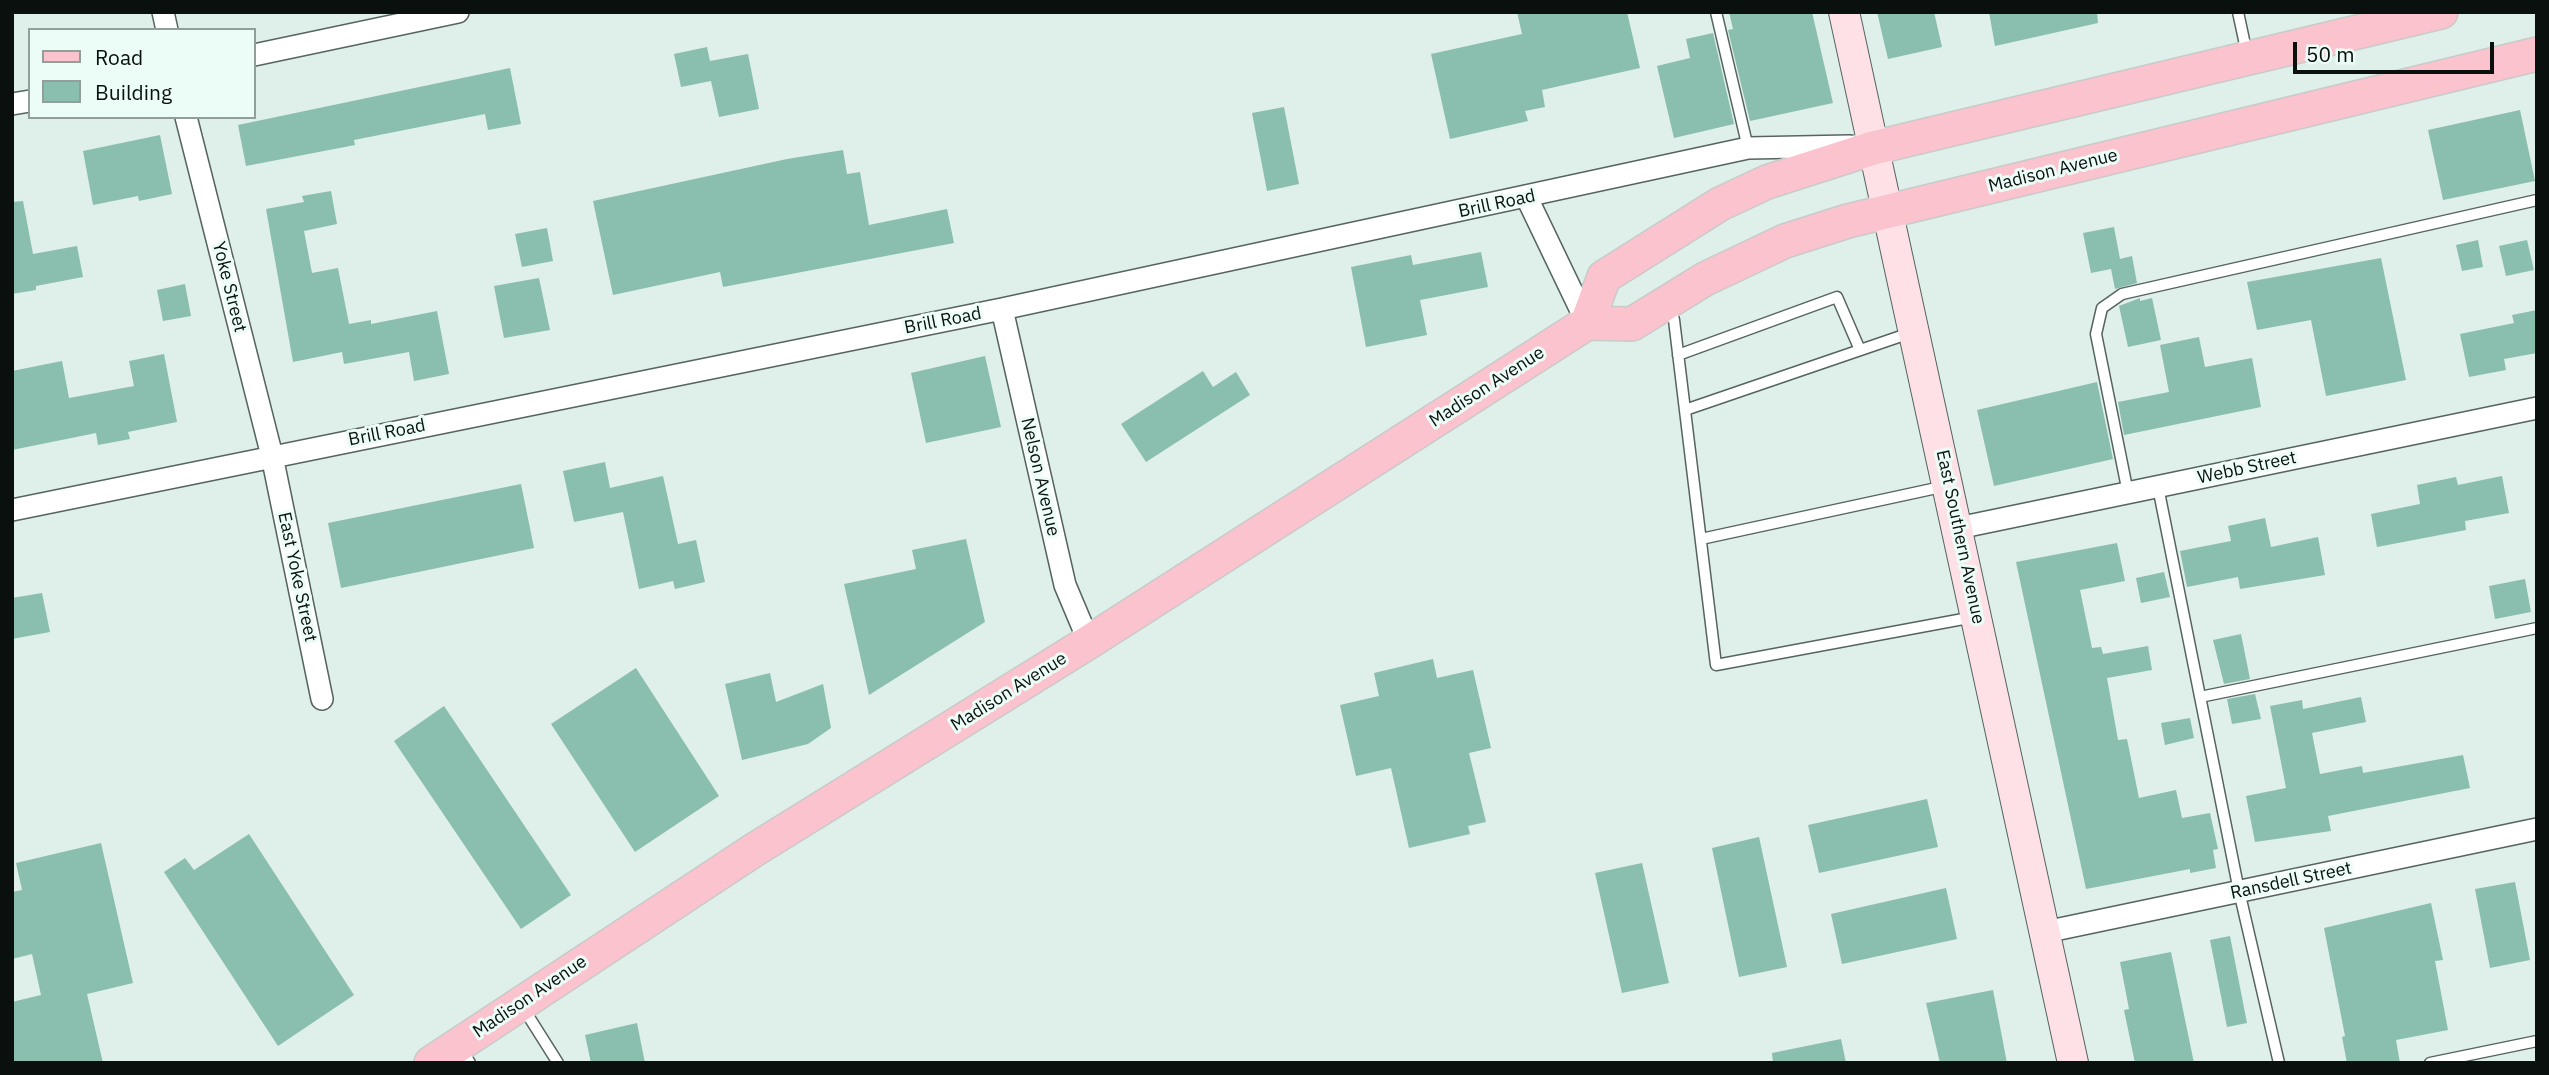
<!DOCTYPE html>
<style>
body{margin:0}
#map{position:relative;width:2549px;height:1075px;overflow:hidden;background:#dfefea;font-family:"IBM Plex Sans",sans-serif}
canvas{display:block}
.frame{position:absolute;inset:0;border:14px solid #0a100e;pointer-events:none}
.legend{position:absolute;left:28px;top:28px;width:228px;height:91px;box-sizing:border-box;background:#ecfcf7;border:2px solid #929e9a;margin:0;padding:9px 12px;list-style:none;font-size:21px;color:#0a100e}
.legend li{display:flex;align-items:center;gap:14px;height:35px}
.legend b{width:35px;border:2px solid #929e9a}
.scale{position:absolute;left:2293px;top:42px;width:201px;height:32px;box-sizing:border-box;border:4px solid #0a100e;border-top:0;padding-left:9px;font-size:21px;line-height:24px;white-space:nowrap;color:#0a100e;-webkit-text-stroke:5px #ecfcf7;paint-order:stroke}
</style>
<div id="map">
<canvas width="2549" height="1075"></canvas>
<div class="frame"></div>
<ul class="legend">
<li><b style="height:9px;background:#fbc3cd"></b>Road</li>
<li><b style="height:19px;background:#8abeae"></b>Building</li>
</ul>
<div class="scale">50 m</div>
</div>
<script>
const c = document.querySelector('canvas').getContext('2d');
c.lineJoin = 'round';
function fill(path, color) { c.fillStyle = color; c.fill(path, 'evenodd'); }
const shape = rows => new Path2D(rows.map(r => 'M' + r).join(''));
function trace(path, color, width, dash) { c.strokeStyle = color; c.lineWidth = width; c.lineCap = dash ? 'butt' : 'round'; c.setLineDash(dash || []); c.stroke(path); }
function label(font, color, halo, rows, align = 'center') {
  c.font = font + ' "IBM Plex Sans",sans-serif'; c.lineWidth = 6; c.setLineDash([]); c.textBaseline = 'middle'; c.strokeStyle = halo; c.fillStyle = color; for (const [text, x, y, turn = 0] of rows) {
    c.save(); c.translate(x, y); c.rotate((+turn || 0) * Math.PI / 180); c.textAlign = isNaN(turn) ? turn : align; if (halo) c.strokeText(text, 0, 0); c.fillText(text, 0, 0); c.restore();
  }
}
fill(shape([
 [1517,12,1627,12,1640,68,1542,90,1545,107,1525,111,1528,121,1450,139,1431,54,1522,34],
 [1729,12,1812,12,1833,103,1750,121,1728,30,1733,29],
 [1877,12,1934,12,1942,47,1888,59],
 [1989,12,2097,12,2098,23,1995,46],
 [1713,33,1734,124,1674,138,1657,66,1690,58,1686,39],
 [707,47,710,61,748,54,759,109,719,117,711,81,681,87,674,54],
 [510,68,521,124,488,130,485,114,354,140,355,145,246,166,238,125],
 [1284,107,1299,184,1267,191,1252,113],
 [2520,110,2535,181,2443,200,2428,130],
 [160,135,172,194,139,201,138,196,93,205,83,151],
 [843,150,847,174,860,172,869,225,947,209,954,243,723,287,720,272,613,295,593,201,787,159],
 [331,191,337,224,304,231,312,273,338,268,349,324,371,320,371,324,437,311,449,374,414,381,409,352,344,364,342,352,293,362,266,209,304,202,302,196],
 [23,201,33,254,77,246,83,277,36,286,36,290,12,294,12,202],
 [2114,227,2120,259,2132,256,2137,283,2115,289,2111,269,2091,273,2083,233],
 [547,228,553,261,522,267,515,234],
 [2478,240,2483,267,2462,271,2456,245],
 [2527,240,2534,270,2506,276,2499,246],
 [1481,252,1488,287,1420,300,1427,335,1366,347,1351,267,1411,255,1413,265],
 [2381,258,2406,380,2326,396,2311,320,2257,330,2247,282],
 [539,278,550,330,504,338,494,286],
 [185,284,191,316,163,321,157,290],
 [2140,298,2140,301,2152,298,2161,340,2128,347,2119,306],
 [2537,310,2537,353,2504,359,2506,370,2469,377,2460,334,2514,323,2512,315],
 [2199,337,2205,367,2252,358,2261,407,2124,435,2118,402,2169,392,2160,345],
 [164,354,177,422,128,432,130,439,98,445,96,433,12,450,12,371,62,361,69,398,134,386,129,361],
 [985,356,1001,427,926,443,911,373],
 [1203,371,1213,387,1236,372,1250,395,1146,462,1121,424],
 [2097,382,2113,459,1994,486,1977,410],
 [605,462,610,488,663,476,678,544,696,540,705,582,675,589,673,581,639,589,623,512,574,522,563,471],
 [2502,476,2509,513,2465,521,2466,530,2377,547,2371,514,2420,504,2417,485,2456,477,2458,485],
 [521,484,534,548,341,588,328,523],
 [2265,518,2271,547,2318,537,2325,575,2240,589,2238,577,2187,587,2180,551,2231,541,2228,526],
 [966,539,985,622,869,695,844,584,916,569,912,550],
 [2117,543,2125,581,2080,590,2092,648,2101,647,2103,654,2148,646,2152,670,2107,678,2118,740,2127,739,2139,798,2176,790,2182,818,2210,813,2218,849,2213,850,2216,868,2190,873,2190,869,2086,889,2016,562],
 [2164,572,2170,597,2141,603,2136,578],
 [2525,579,2531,612,2495,619,2489,586],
 [42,593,50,632,12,639,12,598],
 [2241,634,2250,679,2224,684,2213,640],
 [1433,659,1437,678,1473,670,1491,748,1469,753,1486,822,1468,826,1470,834,1409,848,1391,768,1356,776,1340,705,1379,696,1374,673],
 [636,668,719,796,635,852,551,724],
 [770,673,776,702,823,684,831,728,808,744,742,760,725,684],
 [2255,694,2261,719,2232,724,2227,699],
 [2361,697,2366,722,2312,733,2320,774,2362,766,2363,773,2463,755,2470,788,2328,816,2331,831,2255,842,2246,796,2286,788,2270,706,2302,700,2303,709],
 [444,706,571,895,521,929,394,741],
 [2190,718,2194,738,2165,745,2161,723],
 [1927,799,1938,847,1819,873,1808,825],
 [249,834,354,995,278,1046,164,872,185,858,194,870],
 [1759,837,1787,967,1739,977,1712,848],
 [101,843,133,983,87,994,103,1063,12,1063,12,1002,41,995,32,954,12,959,12,892,22,890,16,863],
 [1642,863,1669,983,1622,993,1595,873],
 [2515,882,2530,960,2490,968,2475,889],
 [1946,888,1957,939,1842,964,1831,914],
 [2431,903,2443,960,2435,961,2448,1030,2396,1040,2400,1063,2347,1063,2342,1037,2345,1036,2324,928],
 [2230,936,2247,1023,2227,1027,2210,940],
 [2171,952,2194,1063,2135,1063,2124,1010,2129,1009,2120,962],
 [1993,990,2007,1063,1940,1063,1926,1003],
 [637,1023,645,1063,591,1063,585,1035],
 [1841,1039,1846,1063,1773,1063,1772,1053]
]), '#8abeae');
const lane = shape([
 [1716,12,1748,148],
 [2238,12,2247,54],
 [1670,306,1674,320,1716,665,1974,617],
 [1678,355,1837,297,1860,350],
 [1685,410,1913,332],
 [2158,487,2239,891,2279,1063],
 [2128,493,2096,334,2102,308,2122,294,2537,200],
 [1701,539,1946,486],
 [2200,697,2537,628],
 [522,1006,558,1063],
 [460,1047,470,1063],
 [2430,1063,2537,1041]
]);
const street = shape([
 [163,12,167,30],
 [254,55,458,12],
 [12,104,30,101],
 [186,117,272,456,322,699],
 [1527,198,1587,323],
 [1002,309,1065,585,1089,642],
 [12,510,1002,309,1748,148,1850,146],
 [1958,528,2537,408],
 [2045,932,2537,829]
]);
const secondary = shape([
 [1844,12,2073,1063]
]);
const primary = shape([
 [1587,323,1604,277,1720,204,1767,182,1873,148,2441,12],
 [431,1063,754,850,1089,642,1587,323,1632,324,1705,279,1785,241,1848,221,2537,54]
]);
trace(lane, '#566460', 13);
trace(street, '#566460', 24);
trace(secondary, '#566460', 32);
trace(primary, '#c9caca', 36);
trace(lane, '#fff', 10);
trace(street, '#fff', 21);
trace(secondary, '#fde1e6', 30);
trace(primary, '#fbc3cd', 33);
label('18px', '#0a100e', '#ecfcf7', [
 ["Madison Avenue",2053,171,-14],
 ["Brill Road",1497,204,-12],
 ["Yoke Street",229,287,76],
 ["Brill Road",943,321,-11],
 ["Madison Avenue",1487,387,-33],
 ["Brill Road",387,433,-11],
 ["Webb Street",2247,468,-12],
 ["Nelson Avenue",1040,477,77],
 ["East Southern Avenue",1960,537,78],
 ["East Yoke Street",297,577,78],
 ["Madison Avenue",1009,692,-32],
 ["Ransdell Street",2291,881,-12],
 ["Madison Avenue",530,997,-34]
]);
</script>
